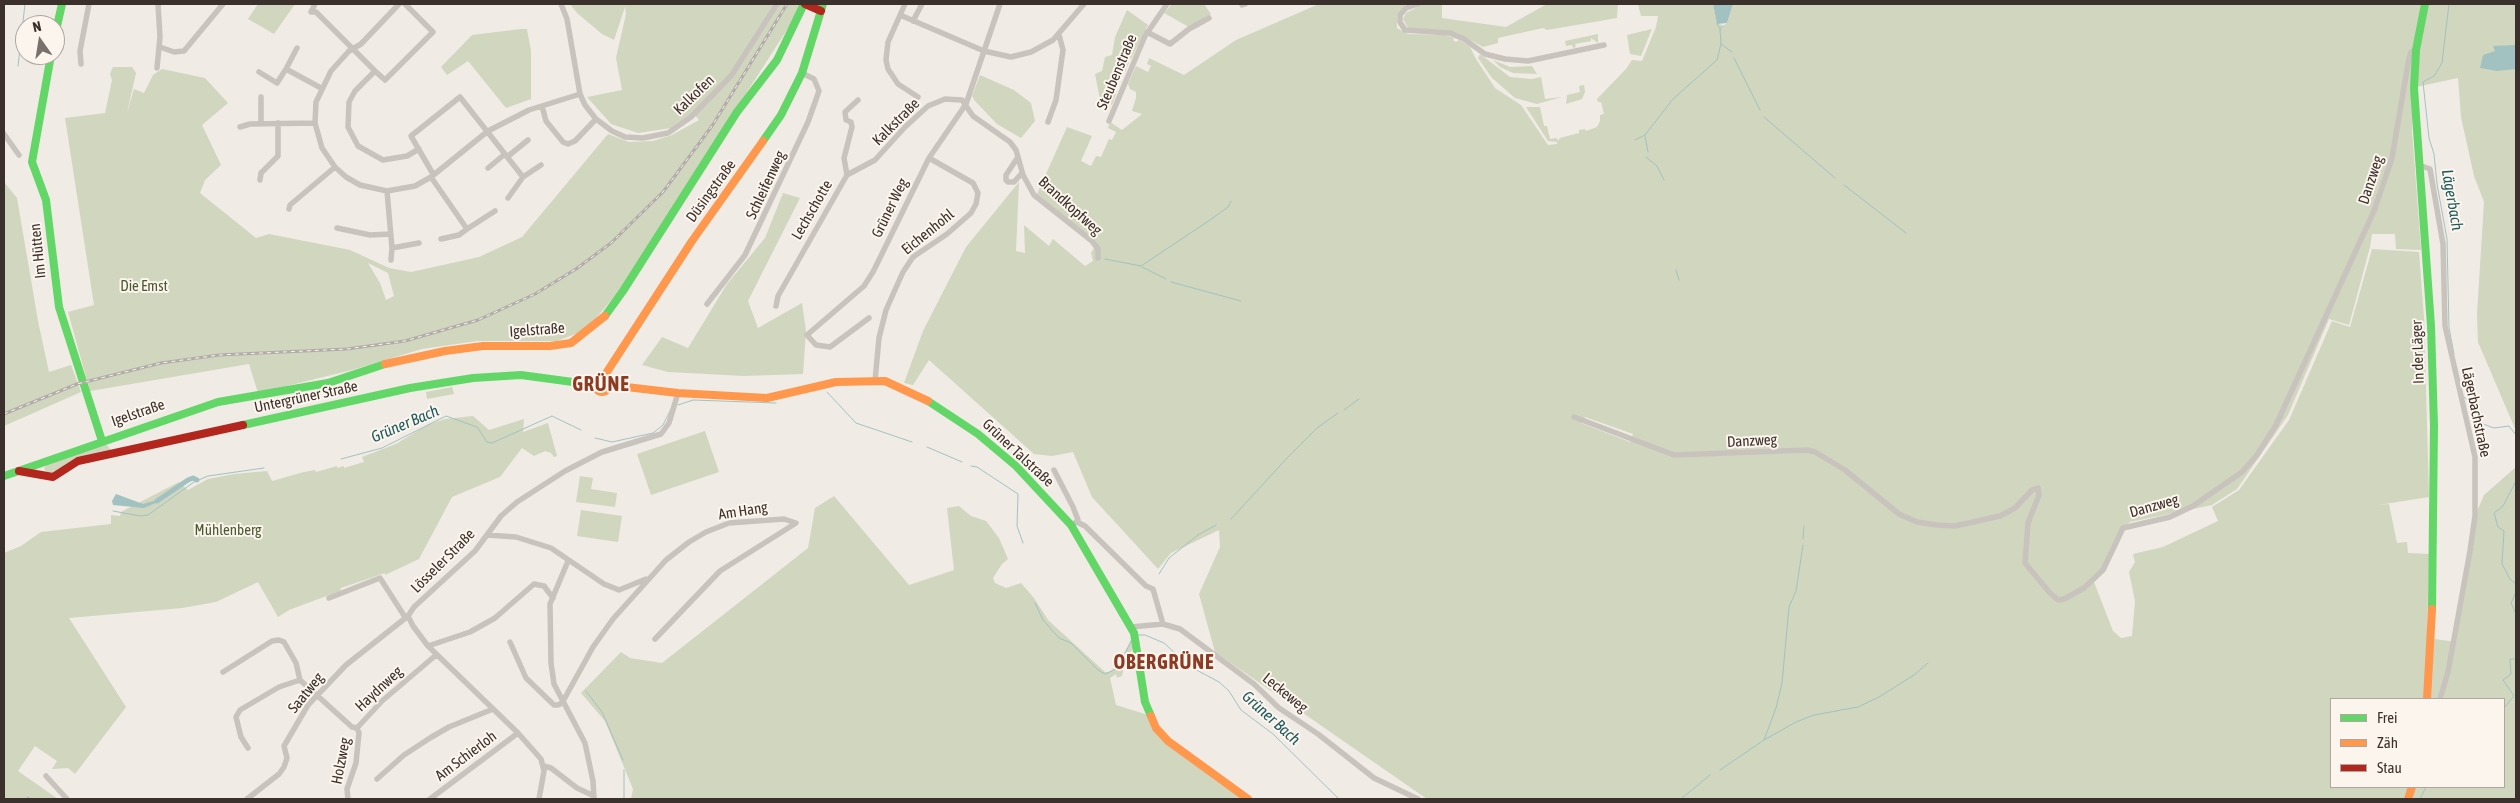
<!DOCTYPE html>
<meta charset="utf-8">
<style>
body{margin:0}
#map{position:relative;width:2520px;height:803px;overflow:hidden;background:#f0ebe5;font-family:"Asap Condensed",sans-serif}
canvas{display:block}
.frame{position:absolute;inset:0;border:5px solid #3b302b;pointer-events:none}
.legend{position:absolute;left:2330px;top:698px;width:175px;height:90px;box-sizing:border-box;background:#fbf5ee;border:1px solid #aea6a0;margin:0;padding:6px 9px;list-style:none;font-size:15px;color:#3b302b}
.legend li{display:flex;align-items:center;gap:10px;height:25px}
.legend b{width:25px;border:1px solid #aea6a0}
.north{position:absolute;left:15px;top:15px;width:50px;height:50px;box-sizing:border-box;background:#fbf5ee;border:1px solid #aea6a0;border-radius:50%;rotate:347deg;font-size:14px;font-weight:700;line-height:20px;text-align:center;color:#3b302b}
.north::after{content:'';display:block;margin:auto;width:18px;height:22px;background:#7a716c;clip-path:polygon(50% 0,100% 100%,50% 72%,0 100%)}
</style>
<div id="map">
<canvas width="2520" height="803"></canvas>
<div class="frame"></div>
<ul class="legend">
<li><b style="height:6px;background:#63d668"></b>Frei</li>
<li><b style="height:6px;background:#ff974d"></b>Zäh</li>
<li><b style="height:6px;background:#b3261e"></b>Stau</li>
</ul>
<div class="north">N</div>
</div>
<script>
const c = document.querySelector('canvas').getContext('2d');
c.lineJoin = 'round';
function fill(path, color) { c.fillStyle = color; c.fill(path, 'evenodd'); }
const shape = rows => new Path2D(rows.map(r => 'M' + r).join(''));
function trace(path, color, width, dash) { c.strokeStyle = color; c.lineWidth = width; c.lineCap = dash ? 'butt' : 'round'; c.setLineDash(dash || []); c.stroke(path); }
function label(font, color, halo, rows, align = 'center') {
  c.font = font + ' "Asap Condensed",sans-serif'; c.lineWidth = 4; c.setLineDash([]); c.textBaseline = 'middle'; c.strokeStyle = halo; c.fillStyle = color; for (const [text, x, y, turn = 0] of rows) {
    c.save(); c.translate(x, y); c.rotate((+turn || 0) * Math.PI / 180); c.textAlign = isNaN(turn) ? turn : align; if (halo) c.strokeText(text, 0, 0); c.fillText(text, 0, 0); c.restore();
  }
}
fill(shape([
 [258,4,295,4,274,34,248,19],
 [570,4,800,4,792,22,619,291,586,330,557,341,477,341,422,349,352,370,258,393,249,364,90,391,68,312,94,305,65,118,105,113,112,80,110,74,113,67,132,67,136,73,127,113,134,89,144,93,153,75,162,69,205,78,228,103,202,125,221,165,205,180,200,193,256,238,269,234,350,250,389,268,411,272,479,257,522,237,608,134,629,142,653,141,672,135,699,120,693,113,671,128,638,133,611,124,587,97,622,90,616,58,626,14,625,7,614,40,602,34,577,13],
 [368,263,388,273,394,296,386,300,380,283],
 [1172,4,1204,4,1211,14,1189,27,1164,13],
 [1319,4,1406,4,1397,15,1397,28,1408,34,1446,35,1454,38,1453,40,1456,42,1459,40,1463,42,1470,47,1476,59,1495,88,1521,105,1548,145,1557,144,1557,142,1548,141,1526,107,1540,107,1544,126,1547,126,1550,139,1557,138,1558,141,1560,138,1579,133,1579,130,1585,129,1586,131,1597,127,1600,121,1600,115,1604,114,1601,102,1598,102,1597,99,1626,69,1632,60,1642,61,1656,27,1658,16,1641,16,1638,4,1713,4,1717,22,1723,26,1727,23,1733,4,2423,4,2413,88,2412,131,2421,250,2396,249,2395,234,2372,234,2370,247,2349,325,2329,319,2288,415,2237,489,2212,505,2130,522,2120,530,2103,570,2094,582,2113,631,2121,638,2132,636,2135,601,2129,572,2135,562,2133,554,2163,547,2218,521,2212,507,2239,490,2289,420,2332,321,2350,327,2372,249,2419,252,2424,318,2429,497,2378,505,2389,504,2397,543,2407,542,2408,553,2429,554,2427,638,2456,642,2475,516,2484,495,2516,467,2516,799,1427,799,1215,652,1199,594,1220,547,1219,530,1171,553,1158,569,1092,497,1073,452,1052,456,1034,454,929,360,913,385,904,383,923,331,966,247,1019,182,1016,251,1025,253,1024,225,1049,246,1053,239,1085,266,1093,261,1091,253,1097,243,1037,194,1067,127,1092,136,1081,161,1091,166,1096,156,1101,157,1109,139,1112,140,1116,132,1108,128,1110,122,1122,130,1142,114,1132,111,1136,98,1136,92,1130,89,1128,84,1136,66,1148,72,1151,66,1147,64,1149,58,1184,75,1236,40],
 [1585,417,1633,434,1630,442,1581,423],
 [2331,699,2504,699,2504,787,2331,787],
 [1423,4,1442,4,1442,18,1506,27,1547,4,1618,4,1617,18,1547,30,1543,28,1498,38,1498,43,1483,47,1463,36,1408,28,1403,19,1406,13],
 [2425,4,2516,4,2516,431,2478,342,2477,314,2484,202,2474,176,2461,117,2458,78,2416,87,2418,49],
 [1127,10,1148,25,1131,59,1124,56,1122,59,1129,62,1125,72,1119,69,1114,79,1111,79,1110,82,1113,83,1111,87,1108,87,1103,100,1109,102,1113,92,1116,94,1112,105,1100,99,1095,74,1102,71,1105,57,1112,55,1115,37],
 [521,29,527,29,531,51,531,99,506,108,468,61,447,75,441,67,472,35],
 [1652,29,1641,56,1630,54,1627,35],
 [1598,34,1598,43,1591,38,1591,41,1575,44,1576,47,1573,48,1572,45,1566,46,1565,41],
 [1480,54,1510,77,1532,79,1541,77,1545,99,1562,97,1537,104,1515,98,1492,78,1478,58],
 [1493,60,1510,67,1532,66,1537,74,1513,73,1500,67],
 [980,75,1014,90,1031,103,1035,121,1021,138,997,124,975,101,972,96],
 [1584,85,1585,92,1582,99,1566,104,1567,95,1580,92,1579,86],
 [4,182,17,198,38,321,49,372,71,365,81,392,4,426],
 [783,193,800,198,748,301,758,328,802,303,806,331,803,374,744,376,668,372,642,365,662,337,688,348,727,284,765,238],
 [452,387,454,394,427,399,426,392],
 [473,416,489,430,524,419,523,432,548,423,557,456,554,457,551,453,545,451,534,456,522,448,500,477,452,497,419,559,385,575,385,573,341,588,340,591,289,610,278,617,258,582,216,602,182,608,69,618,126,707,75,774,68,768,52,769,57,761,35,746,18,771,58,799,6,799,4,797,4,553,21,546,41,532,111,524,111,515,120,516,121,512,179,482,188,490,208,479,234,474,267,471,272,481,304,472,315,470,316,472,337,466,337,468,344,466,344,468,364,462,362,457,396,444,427,425,445,419],
 [705,431,719,472,651,495,637,454],
 [102,444,107,445,111,450,55,473,47,472,44,469,46,465],
 [580,476,593,478,591,489,617,493,615,507,576,502],
 [834,496,909,585,954,570,947,508,959,506,971,516,986,521,999,538,1008,559,1002,564,993,578,995,583,1006,588,1021,583,1034,598,1048,620,1105,672,1110,672,1118,664,1134,635,1133,648,1125,661,1122,676,1117,678,1116,674,1110,678,1116,705,1148,715,1155,728,1243,797,1241,799,631,799,633,789,605,721,581,693,621,652,630,658,662,663,808,548,815,508],
 [581,510,622,516,618,542,577,536]
]), '#d1d6bf');
fill(shape([
 [1713,4,1733,4,1727,23,1717,24],
 [2516,45,2516,69,2497,71,2480,68,2483,55,2495,51,2493,46],
 [116,494,143,504,157,500,158,502,144,508,113,505,112,501]
]), '#a1c2c1');
trace(shape([
 [2449,4,2442,63,2434,76,2423,82,2429,138,2434,154,2437,184,2447,239,2449,328,2454,354],
 [1717,24,1720,29],
 [1721,44,1732,52],
 [1734,58,1760,110],
 [18,66,25,4],
 [1764,117,1835,178],
 [1645,136,1648,152],
 [1635,140,1645,135,1673,99,1717,60,1721,44,1720,29,1723,26],
 [1646,157,1657,166,1664,180],
 [1844,185,1906,233],
 [1105,259,1141,266,1207,222,1228,207,1231,201],
 [1142,267,1166,279],
 [1676,270,1679,280],
 [1171,282,1241,301],
 [827,392,856,423,912,442],
 [2464,397,2473,404],
 [678,405,693,400,776,403],
 [1344,410,1359,399],
 [2476,410,2483,424,2494,428,2509,426,2516,435],
 [595,438,612,442,653,433,663,425,672,407],
 [927,447,962,462],
 [341,459,382,448,446,416,477,427,487,442,492,443,552,416,581,430],
 [971,466,977,467,1018,494,1017,526,1023,543],
 [2516,481,2503,506,2494,513,2498,527,2504,531,2502,564,2510,579,2516,584],
 [113,511,140,516,148,515,194,482,208,476,264,468],
 [1231,519,1288,457,1317,428,1338,413],
 [1803,539,1804,526],
 [1159,574,1169,558,1198,535,1216,525],
 [2516,592,2511,603,2516,614],
 [1035,603,1043,620,1059,638,1071,643,1098,670,1105,674,1118,668,1132,639],
 [1137,635,1145,635,1164,643,1189,666,1219,682,1229,691,1241,710,1273,734,1339,799],
 [586,691,602,712,623,760],
 [2504,708,2514,696,2503,680,2511,674,2510,659,2516,659],
 [1764,740,1796,722,1814,715,1858,707,1879,697,1914,675,1928,663],
 [1720,770,1764,740,1776,708,1782,683,1789,607,1796,591,1803,545],
 [27,797,32,799],
 [624,799,624,770],
 [1681,799,1710,775],
 [2420,799,2426,787]
]), '#a1c2c1', 1);
trace(shape([
 [157,501,188,480,193,478,197,480]
]), '#a1c2c1', 5);
trace(shape([
 [315,4,311,12,316,12,375,71,355,91,349,102,348,127,358,146,383,160,407,156,419,149],
 [399,4,361,44,349,51,331,71,316,102,315,123,322,148,335,167,346,177,360,185,387,191,415,186,431,177,488,131,529,110,580,94],
 [561,4,567,19,580,94,585,105,596,119,612,131,625,137,643,138,668,133,691,117,731,76,777,4],
 [905,4,888,42,886,60,888,69,898,84,918,97],
 [1418,4,1406,8,1400,15,1400,22,1405,30,1450,33,1464,39,1485,54,1505,59,1528,61,1604,45],
 [1242,5,1245,4],
 [900,15,984,51,1011,57,1031,52,1053,40,1084,4],
 [913,21,922,4],
 [1147,32,1170,44,1189,29,1209,18],
 [160,47,174,52,184,51,223,4],
 [297,48,286,69,321,88],
 [81,64,80,51,89,4],
 [157,68,160,37,158,4],
 [375,71,385,80,433,32,405,4],
 [259,72,277,83,286,69],
 [261,97,261,124],
 [542,106,546,121,563,142,568,144,575,141,596,119],
 [1109,121,1145,36,1167,4],
 [1048,122,1056,100,1063,50,1059,35],
 [240,127,250,124,315,123],
 [4,134,19,155],
 [507,157,528,140],
 [1018,157,1006,175,1006,180,1008,182,1014,182,1022,173],
 [2419,165,2430,169,2443,244,2445,326,2475,457,2475,516,2470,551,2448,672,2440,699],
 [488,168,505,154],
 [433,174,411,136,460,97,523,177,508,198],
 [847,175,875,160,905,127,928,106,945,99,962,100,973,116,1010,142,1016,150,1023,175,1034,195,1092,241,1098,249,1098,258],
 [431,177,467,229,495,211],
 [523,177,541,165],
 [260,180,261,173,278,156,278,123],
 [387,191,392,248,391,260],
 [289,209,290,205,335,167],
 [337,228,370,235,390,234],
 [441,239,459,235,467,229],
 [392,248,419,243],
 [707,304,745,255,808,122,819,91,814,79,802,73],
 [776,306,778,296,847,175,844,158,852,127,851,122,846,120,845,112,858,100],
 [869,318,830,347,816,345,807,335,864,286,873,272,929,158,966,104,1000,4],
 [875,381,879,338,886,310,903,272,913,257,947,234,971,213,976,204,978,193,973,183,929,158],
 [1574,417,1674,455,1807,450,1815,452,1845,470,1899,514,1917,522,1937,525,1955,526,2000,516,2015,508,2032,490,2038,488,2039,495,2028,523,2025,563,2050,593,2058,600,2064,599,2084,588,2103,570,2123,528,2170,517,2193,506,2242,472,2257,455,2276,425,2374,211,2392,158,2409,58,2411,52,2416,50],
 [1054,470,1073,507,1078,520,1075,523],
 [1077,522,1085,526,1146,586,1153,589,1163,624],
 [487,535,516,537,551,548,604,584,619,590,646,579],
 [568,561,550,604,551,663,554,684,585,743,593,781,594,799],
 [329,598,380,578,405,617],
 [408,616,414,607,475,551,501,516,517,502,565,471,602,452,661,434,669,423,678,393],
 [408,616,413,626,428,646,518,733,541,759,544,771,539,799],
 [1131,627,1163,624,1180,629,1254,684,1279,708,1318,734,1374,778,1418,799],
 [510,642,526,678,554,705,558,705,562,703,593,647,613,619,666,560,689,542,706,532,729,523,784,519,796,523,720,571,655,639],
 [428,646,470,632,495,618,534,584,544,586,553,598],
 [223,672,272,641,279,640,284,642,296,663,300,680,352,727,357,728,382,701,436,655],
 [248,748,241,737,236,717,240,710,279,687,300,680],
 [544,766,551,768,577,788,594,796],
 [46,776,67,799],
 [377,779,404,755,430,738,449,727,493,709],
 [247,799,279,774,284,767,287,758,284,746,308,705,346,665,408,616],
 [348,799,347,789,356,763,359,733,357,728],
 [430,799,518,733]
]), '#c9c3be', 5.5);
trace(shape([
 [2425,4,2416,50,2414,88,2431,326,2434,426,2432,609],
 [55,35,62,4],
 [51,55,32,162,46,200,59,307,102,441],
 [763,141,781,115,802,73,823,4],
 [605,316,623,291,737,112,777,60,804,4],
 [928,401,978,434,1016,466,1071,525,1134,633,1145,702,1151,716],
 [243,425,410,388,473,378,521,375,595,385],
 [4,476,218,402,328,383,385,364]
]), '#63d668', 8);
trace(shape([
 [385,364,445,351,483,346,550,346,571,343,605,316],
 '595 385a7 7 0 1 1 14 0a7 7 0 1 1-14 0Z',
 [603,378,692,241,763,141],
 [609,385,678,393,767,398,836,382,885,381,928,401],
 [2427,699,2432,609],
 [1151,716,1156,728,1168,741,1248,799],
 [2408,799,2412,787]
]), '#ff974d', 8);
trace(shape([
 [805,4,821,11],
 [19,471,53,477,78,461,243,425]
]), '#b3261e', 8);
const rail = shape([
 [4,414,77,384,161,363,219,355,347,349,405,341,478,320,535,294,576,269,611,243,663,192,712,126,787,4]
]);
trace(rail, '#b1aca8', 3);
trace(rail, '#fbf5ee', 1, [4]);
label('15px', '#3b302b', '#fbf5ee', [
 ["Steubenstraße",1117,72,-67],
 ["Kalkofen",694,95,-44],
 ["Kalkstraße",896,122,-45],
 ["Danzweg",2371,180,-72],
 ["Schleifenweg",766,185,-65],
 ["Düsingstraße",711,191,-54],
 ["Brandkopfweg",1070,206,42],
 ["Grüner Weg",890,208,-64],
 ["Lechschotte",812,210,-60],
 ["Eichenhohl",928,232,-39],
 ["Im Hütten",38,251,-96],
 ["Igelstraße",537,330,-4],
 ["In der Läger",2418,352,-92],
 ["Untergrüner Straße",306,397,-12],
 ["Lägerbachstraße",2476,412,78],
 ["Igelstraße",138,413,-19],
 ["Danzweg",1752,441,-3],
 ["Grüner Talstraße",1018,453,43],
 ["Danzweg",2154,506,-16],
 ["Am Hang",743,511,-9],
 ["Lösseler Straße",443,561,-45],
 ["Haydnweg",379,689,-43],
 ["Saatweg",306,693,-51],
 ["Leckeweg",1285,693,39],
 ["Am Schierloh",466,756,-37],
 ["Holzweg",341,761,-79]
]);
label('15px', '#4a5a2e', '#fbf5ee', [
 ["Die Emst",144,286],
 ["Mühlenberg",228,530]
]);
label('italic 16px', '#1f5a5e', '#fbf5ee', [
 ["Lägerbach",2452,200,80],
 ["Grüner Bach",405,424,-23],
 ["Grüner Bach",1271,718,42]
]);
c.letterSpacing = '1px';
label('bold 20px', '#8c3b22', '#fbf5ee', [
 ["GRÜNE",601,385],
 ["OBERGRÜNE",1164,663]
]);
c.letterSpacing = '0px';
</script>
